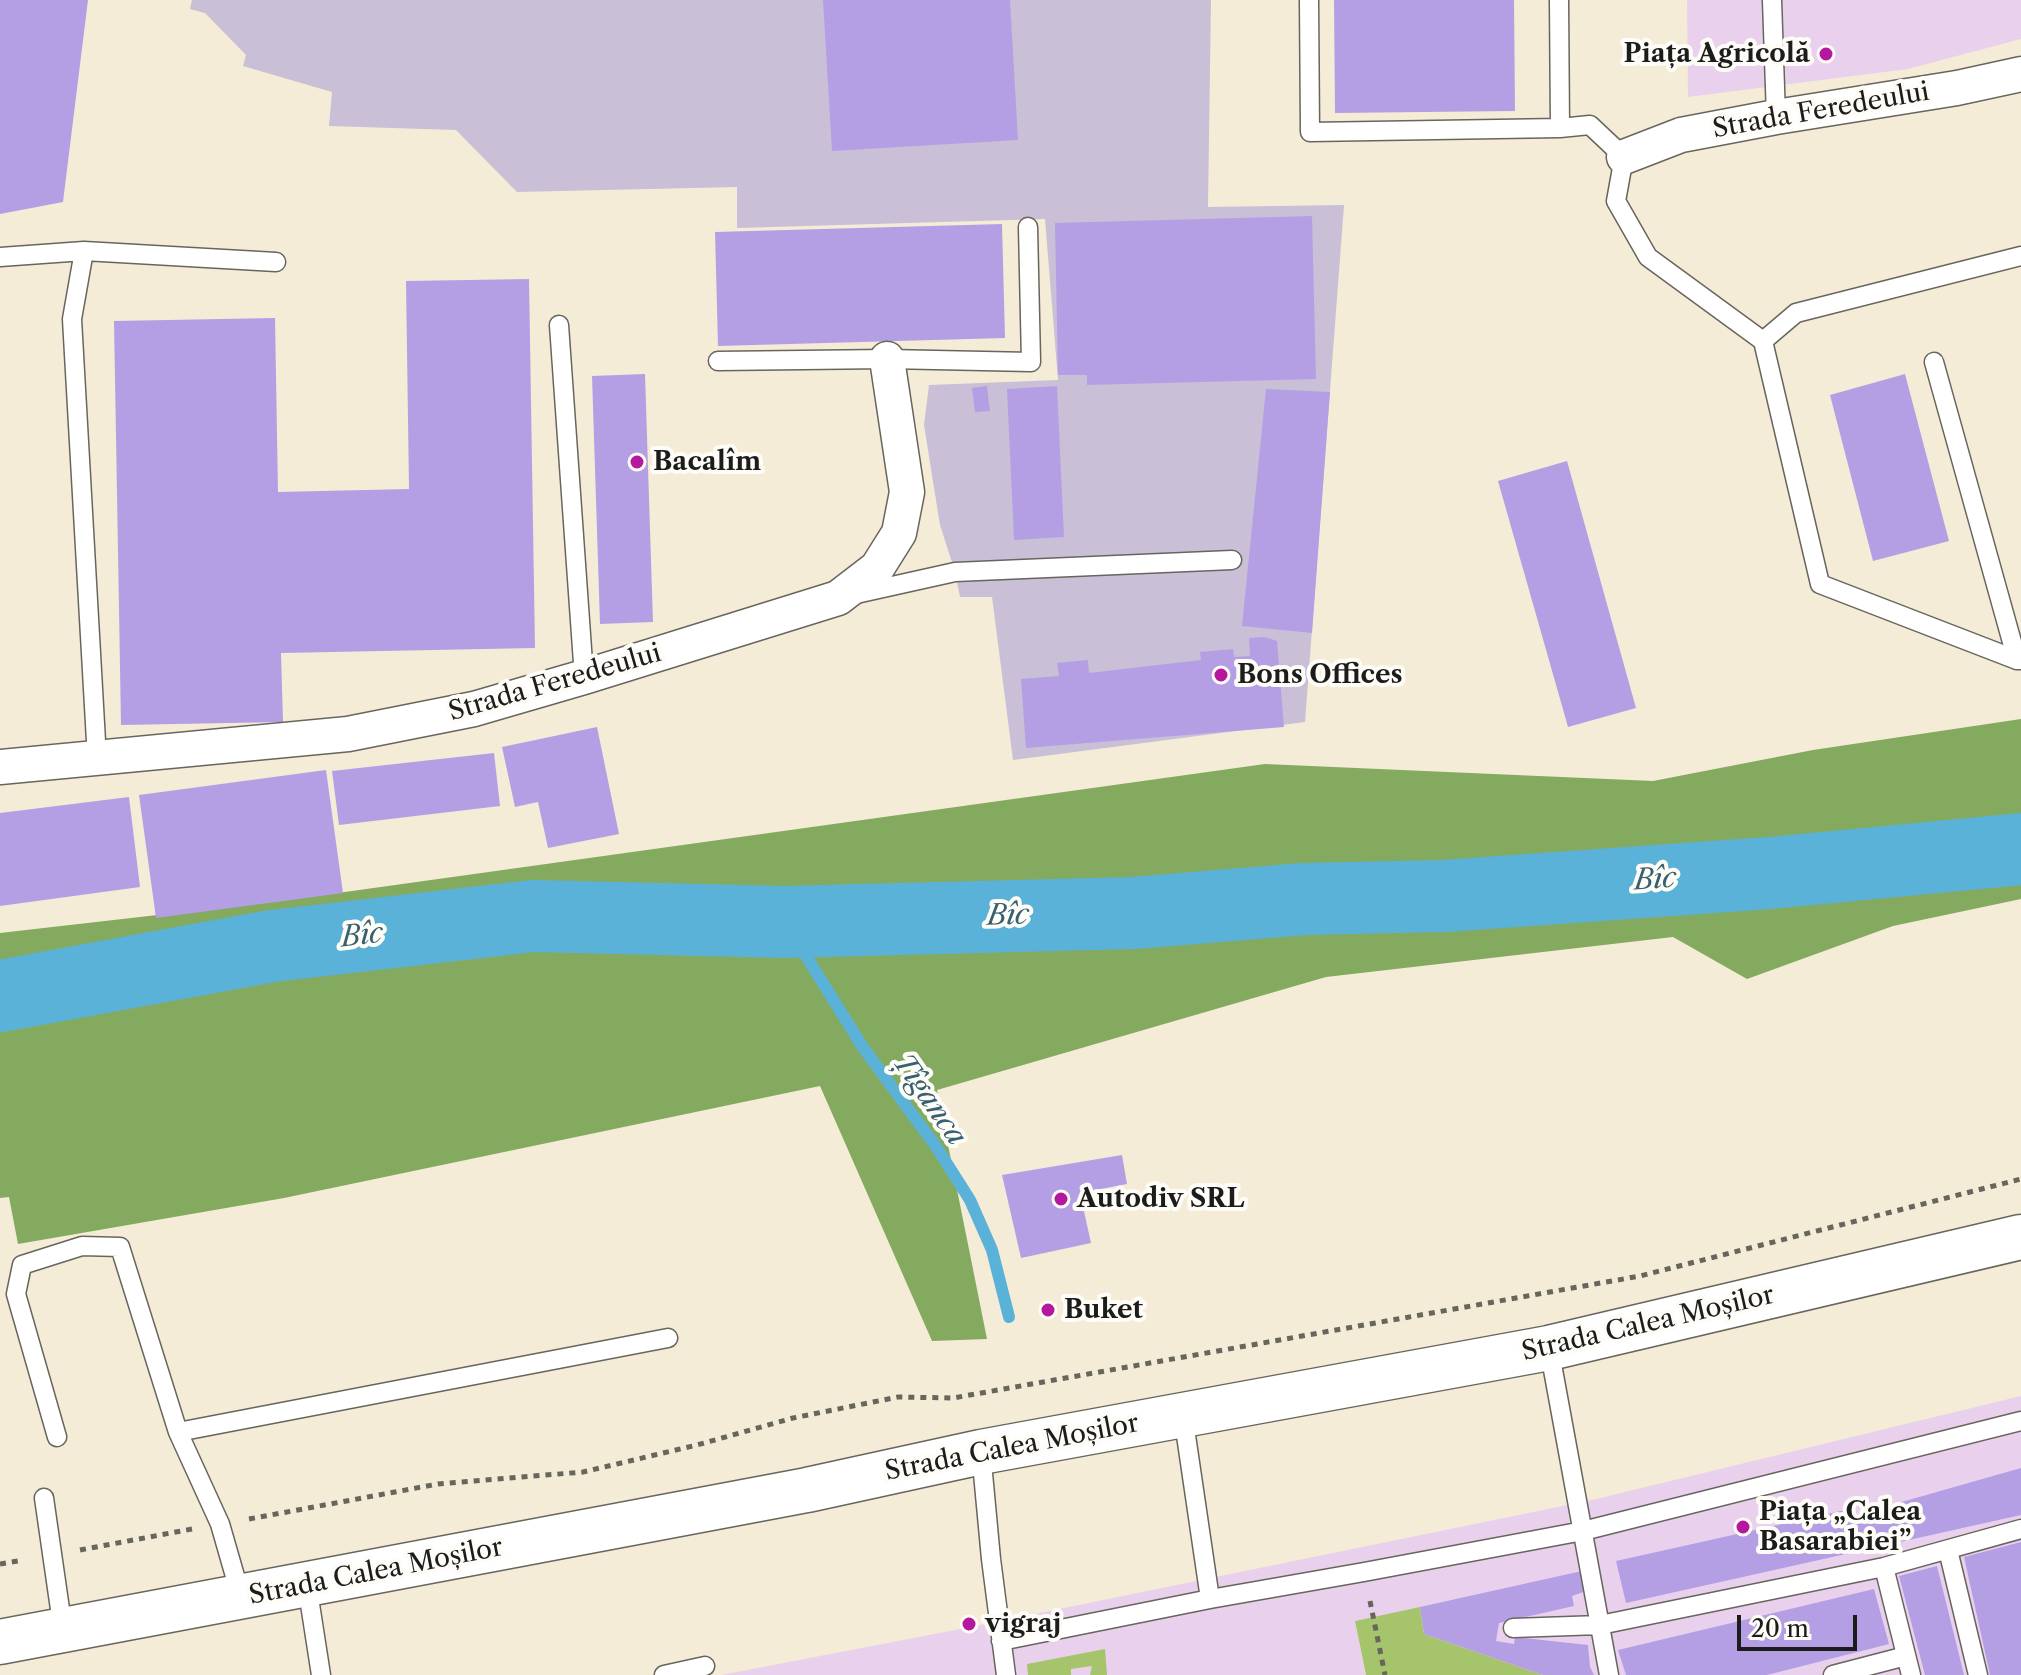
<!DOCTYPE html>
<meta charset="utf-8">
<style>
body{margin:0}
#map{position:relative;width:2021px;height:1675px;overflow:hidden;background:#f4ecd7;font-family:"Libre Caslon Text",serif}
canvas{display:block}
.scale{position:absolute;left:1737px;top:1615px;width:120px;height:36px;box-sizing:border-box;border:4px solid #1c1c1c;border-top:0;padding-left:10px;font-size:24px;line-height:28px;white-space:nowrap;color:#1c1c1c;-webkit-text-stroke:6px #fdfcf7;paint-order:stroke}
</style>
<div id="map">
<canvas width="2021" height="1675"></canvas>
<div class="scale">20 m</div>
</div>
<script>
const c = document.querySelector('canvas').getContext('2d');
c.lineJoin = 'round';
function fill(path, color) { c.fillStyle = color; c.fill(path, 'evenodd'); }
const shape = rows => new Path2D(rows.map(r => 'M' + r).join(''));
function trace(path, color, width, dash) { c.strokeStyle = color; c.lineWidth = width; c.lineCap = dash ? 'butt' : 'round'; c.setLineDash(dash || []); c.stroke(path); }
function label(font, color, halo, rows, align = 'center') {
  c.font = font + ' "Libre Caslon Text",serif'; c.lineWidth = 8; c.setLineDash([]); c.textBaseline = 'middle'; c.strokeStyle = halo; c.fillStyle = color; for (const [text, x, y, turn = 0] of rows) {
    c.save(); c.translate(x, y); c.rotate((+turn || 0) * Math.PI / 180); c.textAlign = isNaN(turn) ? turn : align; if (halo) c.strokeText(text, 0, 0); c.fillText(text, 0, 0); c.restore();
  }
}
fill(shape([
 [1687,0,2021,0,2021,39,1908,69,1688,97],
 [2021,1396,2021,1675,1543,1675,1424,1634,1420,1608,1355,1621,1366,1675,721,1675,976,1626,1592,1500]
]), '#e9d1ed');
fill(shape([
 [192,0,1211,0,1208,207,1344,205,1305,722,1013,760,992,597,960,597,955,572,940,525,924,425,929,385,1058,380,1045,219,737,228,737,187,517,192,456,130,329,126,332,92,243,66,246,55,205,13,190,9]
]), '#c9bfd7');
fill(shape([
 [1420,1607,1424,1634,1543,1675,1366,1675,1355,1621],
 [1105,1649,1107,1675,1090,1675,1092,1666,1071,1669,1071,1675,1028,1675,1027,1664]
]), '#a5c46b');
fill(shape([
 [2021,719,2021,899,1893,926,1747,979,1673,937,1326,977,937,1090,987,1339,932,1341,820,1086,284,1198,18,1244,9,1197,0,1198,0,933,280,901,1265,764,1653,781,1813,750]
]), '#84aa5f');
trace(shape([
 [785,922,862,1046,937,1148,970,1200,992,1250,1009,1317]
]), '#5bb2d8', 12);
trace(shape([
 [0,996,272,946,533,916,785,922,1133,913,1304,899,1444,896,1770,873,2021,849]
]), '#5bb2d8', 72);
fill(shape([
 [0,0,88,0,63,202,0,214],
 [823,0,1010,0,1018,140,832,151],
 [1334,0,1514,0,1515,111,1335,113],
 [1312,216,1316,379,1087,385,1087,375,1058,375,1055,223],
 [1002,224,1005,338,718,346,715,232],
 [529,279,535,648,281,653,283,722,121,725,114,321,275,318,278,492,409,489,406,281],
 [645,374,653,622,600,624,592,376],
 [1905,374,1949,541,1873,561,1830,395],
 [987,386,990,411,975,412,972,388],
 [1057,386,1064,537,1014,540,1007,389],
 [1266,389,1330,392,1312,633,1242,626],
 [1567,461,1636,708,1568,727,1498,481],
 [1265,637,1277,641,1284,727,1026,748,1021,679,1059,676,1057,663,1088,660,1089,673,1201,660,1200,652,1233,649,1234,657,1250,656,1249,638],
 [597,727,619,834,548,848,538,802,515,807,502,747],
 [494,753,500,806,339,825,332,771],
 [326,770,343,893,156,918,139,795],
 [129,797,140,887,0,906,0,813],
 [1122,1155,1127,1184,1080,1193,1091,1243,1021,1258,1002,1175],
 [2021,1468,2021,1515,1626,1603,1616,1561,1854,1508,1856,1515],
 [2021,1542,2021,1675,1990,1675,1964,1557],
 [1937,1566,1964,1675,1925,1675,1899,1576],
 [1582,1571,1586,1591,1572,1596,1574,1606,1499,1623,1496,1641,1514,1644,1515,1637,1588,1645,1590,1667,1594,1675,1543,1675,1424,1634,1420,1607],
 [1874,1589,1889,1644,1767,1675,1626,1675,1618,1650]
]), '#b49fe4');
const lane = shape([
 [1309,0,1310,132,1560,128,1590,125,1624,157,1616,201,1648,257,1763,341,1820,584,2017,660,2021,660],
 [1559,0,1560,128],
 [1772,0,1776,117],
 [84,251,72,319,97,759],
 [0,257,84,251,276,262],
 [559,325,584,677],
 [1763,341,1796,313,2021,256],
 [718,361,887,359,1031,362,1028,227],
 [1934,362,2017,660],
 [856,594,955,572,1232,560],
 [1549,1348,1609,1675],
 [1183,1415,1210,1599,1364,1572,1583,1531,2021,1421],
 [178,1432,668,1338],
 [57,1437,16,1294,22,1265,82,1246,120,1247,178,1432,220,1524,241,1597],
 [981,1452,991,1559,1006,1675],
 [44,1498,63,1630],
 [1948,1550,1978,1675],
 [1884,1567,1911,1675],
 [307,1585,321,1675],
 [1513,1628,1600,1625,1884,1567,2021,1529],
 [1001,1641,1210,1599],
 [664,1675,705,1666],
 [1833,1675,1906,1656]
]);
const street = shape([
 [1624,157,1681,135,1776,117,1957,88,2021,74],
 [0,767,348,734,474,709,584,677,838,598,877,568,899,533,907,492,887,359]
]);
const primary = shape([
 [0,1642,807,1490,981,1452,1549,1348,2021,1237]
]);
trace(lane, '#68655d', 21);
trace(street, '#68655d', 37);
trace(primary, '#68655d', 47);
trace(shape([
 [249,1519,438,1484,583,1472,697,1445,793,1418,898,1397,953,1398,1640,1276,2021,1179],
 [80,1550,192,1529],
 [0,1564,23,1560],
 [1370,1601,1385,1675]
]), '#68655d', 5, [6, 6]);
trace(lane, '#fff', 18);
trace(street, '#fff', 34);
trace(primary, '#fff', 44);
for (const [x, y, r, color] of [
 [1826,54,8,"#b5179e"],
 [637,462,8,"#b5179e"],
 [1221,675,8,"#b5179e"],
 [1061,1199,8,"#b5179e"],
 [1048,1310,8,"#b5179e"],
 [1743,1527,8,"#b5179e"],
 [969,1624,8,"#b5179e"]
]) { const dot = new Path2D(); dot.arc(x, y, r, 0, 2 * Math.PI); c.fillStyle = color; c.fill(dot); trace(dot, '#fdfcf7', 3); }
label('bold 26px', '#1c1c1c', '#fdfcf7', [
 ["Piața Agricolă",1810,54,"right"],
 ["Bacalîm",653,462],
 ["Bons Offices",1237,675],
 ["Autodiv SRL",1077,1199],
 ["Buket",1064,1310],
 ["Piața „Calea",1759,1512],
 ["Basarabiei”",1759,1542],
 ["vigraj",985,1624]
], 'left');
label('26px', '#1c1c1c', '#fdfcf7', [
 ["Strada Feredeului",1821,111,-10],
 ["Strada Feredeului",555,683,-16],
 ["Strada Calea Moșilor",1648,1324,-13],
 ["Strada Calea Moșilor",1012,1448,-11],
 ["Strada Calea Moșilor",376,1572,-11]
]);
label('italic 28px', '#386071', '#fdfcf7', [
 ["Bîc",1655,880,-4],
 ["Bîc",1008,916,-2],
 ["Bîc",362,936,-7],
 ["Țîganca",929,1100,55]
]);
</script>
